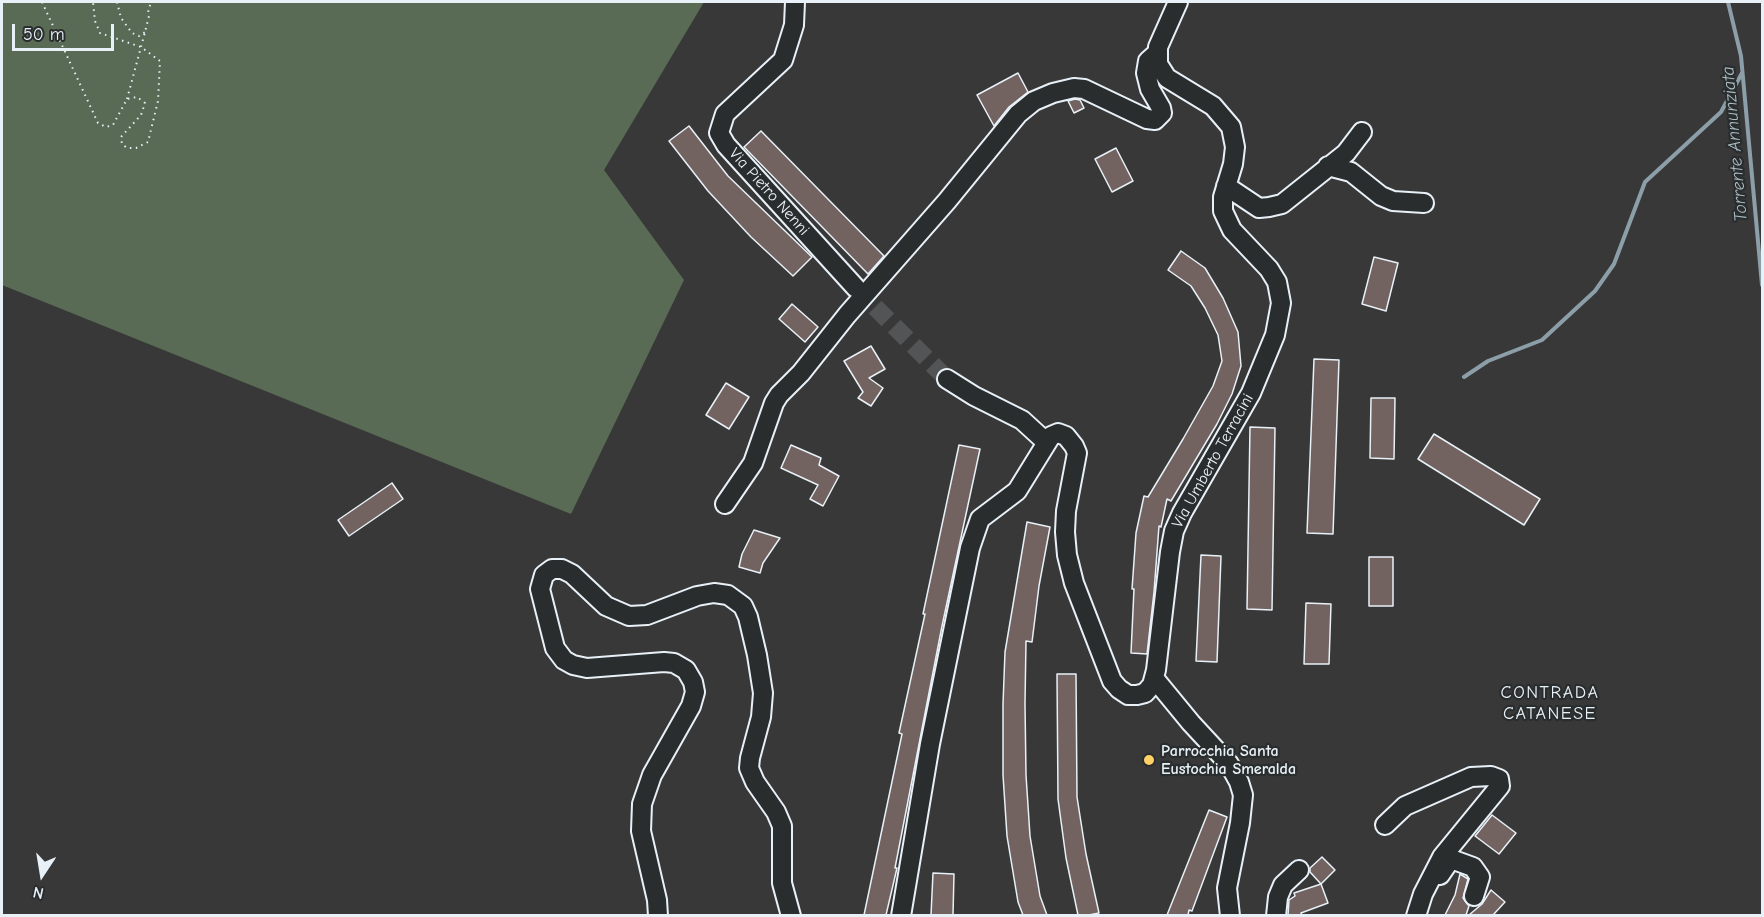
<!DOCTYPE html>
<style>
body{margin:0}
#map{position:relative;width:1764px;height:917px;overflow:hidden;background:#383838;font-family:"Comic Neue",sans-serif}
canvas{display:block}
.frame{position:absolute;inset:0;border:3px solid #e8f1f8;pointer-events:none}
.north{position:absolute;left:12px;top:845px;width:60px;height:60px;-webkit-text-stroke:4px #2a2d2e;paint-order:stroke;rotate:192deg;font-size:16px;font-weight:700;line-height:24px;text-align:center;color:#e8f1f8}
.north::after{content:'';display:block;margin:auto;width:21px;height:27px;background:#e8f1f8;clip-path:polygon(50% 0,100% 100%,50% 72%,0 100%)}
.scale{position:absolute;left:12px;top:24px;width:102px;height:27px;box-sizing:border-box;border:3px solid #e8f1f8;border-top:0;padding-left:8px;font-size:18px;line-height:21px;white-space:nowrap;color:#e8f1f8;-webkit-text-stroke:4px #2a2d2e;paint-order:stroke}
</style>
<div id="map">
<canvas width="1764" height="917"></canvas>
<div class="frame"></div>
<div class="north">N</div>
<div class="scale">50 m</div>
</div>
<script>
const c = document.querySelector('canvas').getContext('2d');
c.lineJoin = 'round';
function fill(path, color) { c.fillStyle = color; c.fill(path, 'evenodd'); }
const shape = rows => new Path2D(rows.map(r => 'M' + r).join(''));
function trace(path, color, width, dash) { c.strokeStyle = color; c.lineWidth = width; c.lineCap = dash ? 'butt' : 'round'; c.setLineDash(dash || []); c.stroke(path); }
function label(font, color, halo, rows, align = 'center') {
  c.font = font + ' "Comic Neue",sans-serif'; c.lineWidth = 4.5; c.setLineDash([]); c.textBaseline = 'middle'; c.strokeStyle = halo; c.fillStyle = color; for (const [text, x, y, turn = 0] of rows) {
    c.save(); c.translate(x, y); c.rotate((+turn || 0) * Math.PI / 180); c.textAlign = isNaN(turn) ? turn : align; if (halo) c.strokeText(text, 0, 0); c.fillText(text, 0, 0); c.restore();
  }
}
fill(shape([
 [2,2,704,2,604,170,684,280,571,514,2,285]
]), '#596b54');
trace(shape([
 [1728,2,1741,56,1762,285],
 [1464,377,1488,361,1542,340,1595,291,1614,264,1645,182,1721,112,1742,73]
]), '#8c9fa8', 4);
const building = shape([
 [1018,73,1028,92,1009,107,994,126,977,95,1018,73],
 [1075,99,1080,100,1084,108,1074,113,1068,101,1075,99],
 [689,126,728,176,812,257,793,276,751,237,708,191,669,141,689,126],
 [761,131,884,256,868,274,744,147,761,131],
 [1116,148,1133,181,1112,192,1095,159,1116,148],
 [1181,251,1205,268,1223,298,1238,332,1241,366,1232,394,1217,424,1171,501,1167,499,1161,527,1159,526,1154,592,1147,654,1131,653,1134,589,1132,589,1136,533,1144,496,1148,497,1183,439,1213,386,1222,361,1218,335,1205,308,1191,286,1168,270,1181,251],
 [1374,257,1398,263,1386,311,1362,304,1374,257],
 [792,304,818,327,805,342,779,319,792,304],
 [871,346,885,369,869,378,883,388,871,406,858,398,863,392,844,361,871,346],
 [1314,359,1339,360,1333,534,1307,533,1314,359],
 [726,383,749,397,729,429,706,415,726,383],
 [1371,398,1395,398,1394,459,1370,458,1371,398],
 [1250,427,1275,428,1272,610,1247,609,1250,427],
 [1434,434,1540,499,1524,525,1418,459,1434,434],
 [791,445,821,458,819,465,839,476,823,506,810,499,818,485,781,468,791,445],
 [959,445,980,449,942,626,895,868,897,868,886,915,864,915,902,734,899,733,925,614,923,614,959,445],
 [392,483,403,499,349,536,338,520,392,483],
 [1027,522,1050,527,1039,586,1032,642,1026,641,1025,704,1026,775,1030,836,1040,896,1047,915,1023,915,1018,902,1007,836,1003,775,1003,704,1005,652,1027,522],
 [754,530,780,538,763,563,760,573,739,567,742,554,754,530],
 [1201,555,1221,556,1217,662,1196,661,1201,555],
 [1369,557,1393,557,1393,606,1369,606,1369,557],
 [1306,603,1331,604,1329,664,1304,664,1306,603],
 [1057,674,1076,674,1077,797,1086,854,1099,913,1089,915,1078,915,1066,858,1058,799,1057,674],
 [1209,810,1227,817,1192,911,1189,910,1188,915,1167,915,1209,810],
 [1492,815,1516,833,1499,854,1475,836,1492,815],
 [1322,857,1335,870,1321,884,1310,872,1310,868,1322,857],
 [933,873,954,874,953,915,931,915,933,873],
 [1460,874,1468,879,1463,898,1469,906,1466,915,1445,915,1455,895,1460,874],
 [1321,884,1328,903,1301,913,1302,915,1288,915,1289,900,1295,896,1294,893,1321,884],
 [1491,890,1505,902,1493,915,1469,915,1482,904,1491,890]
]);
fill(building, '#726361');
trace(building, '#e8f1f8', 1.5);
trace(shape([
 [856,288,947,379]
]), '#525455', 18, [18, 9]);
const minor = shape([
 [795,2,794,25,783,60,725,114,719,133,726,145,856,288],
 [1328,166,1351,172,1381,196,1393,201,1424,203],
 [1226,186,1259,208,1269,207,1282,204,1346,153,1362,132],
 [947,379,974,396,1022,420,1046,442],
 [725,504,753,463,774,403,779,395,801,373,847,315,947,201,1018,114,1034,101,1053,93,1074,88,1084,89,1147,119,1155,120,1162,113,1161,108,1150,89,1146,73,1148,61,1157,53],
 [1154,678,1191,723,1229,764,1239,782,1243,795,1240,823,1227,888,1230,916],
 [1385,825,1405,806,1471,777,1491,776,1499,779,1500,786,1442,857,1423,894,1416,916],
 [1440,875,1451,859,1473,867,1480,877,1474,896],
 [658,916,657,900,641,831,642,804,652,775,691,706,695,692,693,682,686,670,674,663,664,662,587,668,573,665,564,660,555,648,540,589,544,575,552,569,562,569,572,574,606,606,629,616,647,615,697,596,714,593,728,595,743,606,748,617,757,655,763,693,761,717,750,758,749,768,755,782,776,812,782,826,782,883,791,916],
 [901,916,930,744,970,548,980,519,1017,491,1051,436,1058,433,1066,436,1074,446,1077,453,1066,511,1065,532,1067,555,1074,583,1112,681,1119,689,1128,695,1137,695,1145,693,1152,685,1156,670,1170,552,1174,531,1182,513,1251,393,1275,335,1281,303,1277,282,1269,269,1232,230,1223,211,1223,197,1233,164,1235,147,1231,127,1213,106,1167,78,1158,64,1158,47,1178,2],
 [1276,916,1278,897,1283,885,1299,870]
]);
trace(minor, '#e8f1f8', 22);
trace(shape([
 [42,2,98,123,106,127,113,125,127,99,137,97,145,103,141,115,121,137,122,144,127,148,136,148,148,142,158,101,160,61,141,47,100,33,95,21,93,2],
 [117,2,121,18,132,33,139,36,145,32],
 [127,99,145,32,149,16,148,9,152,2]
]), '#e8f1f8', 2, [1.5, 4.5]);
trace(minor, '#2a2d2e', 18);
for (const [x, y, r, color] of [
 [1149,760,6,"#ffd166"]
]) { const dot = new Path2D(); dot.arc(x, y, r, 0, 2 * Math.PI); c.fillStyle = color; c.fill(dot); trace(dot, '#2a2d2e', 2); }
label('16px', '#e8f1f8', '#2a2d2e', [
 ["Via Pietro Nenni",769,192,48],
 ["Via Umberto Terracini",1213,461,-61]
]);
label('bold 16px', '#e8f1f8', '#2a2d2e', [
 ["Parrocchia Santa",1161,751],
 ["Eustochia Smeralda",1161,769]
], 'left');
label('italic 18px', '#aabbc3', '#2a2d2e', [
 ["Torrente Annunziata",1735,144,-95]
]);
c.letterSpacing = '1.5px';
label('18px', '#e8f1f8', '#2a2d2e', [
 ["CONTRADA",1550,693],
 ["CATANESE",1550,714]
]);
c.letterSpacing = '0px';
</script>
